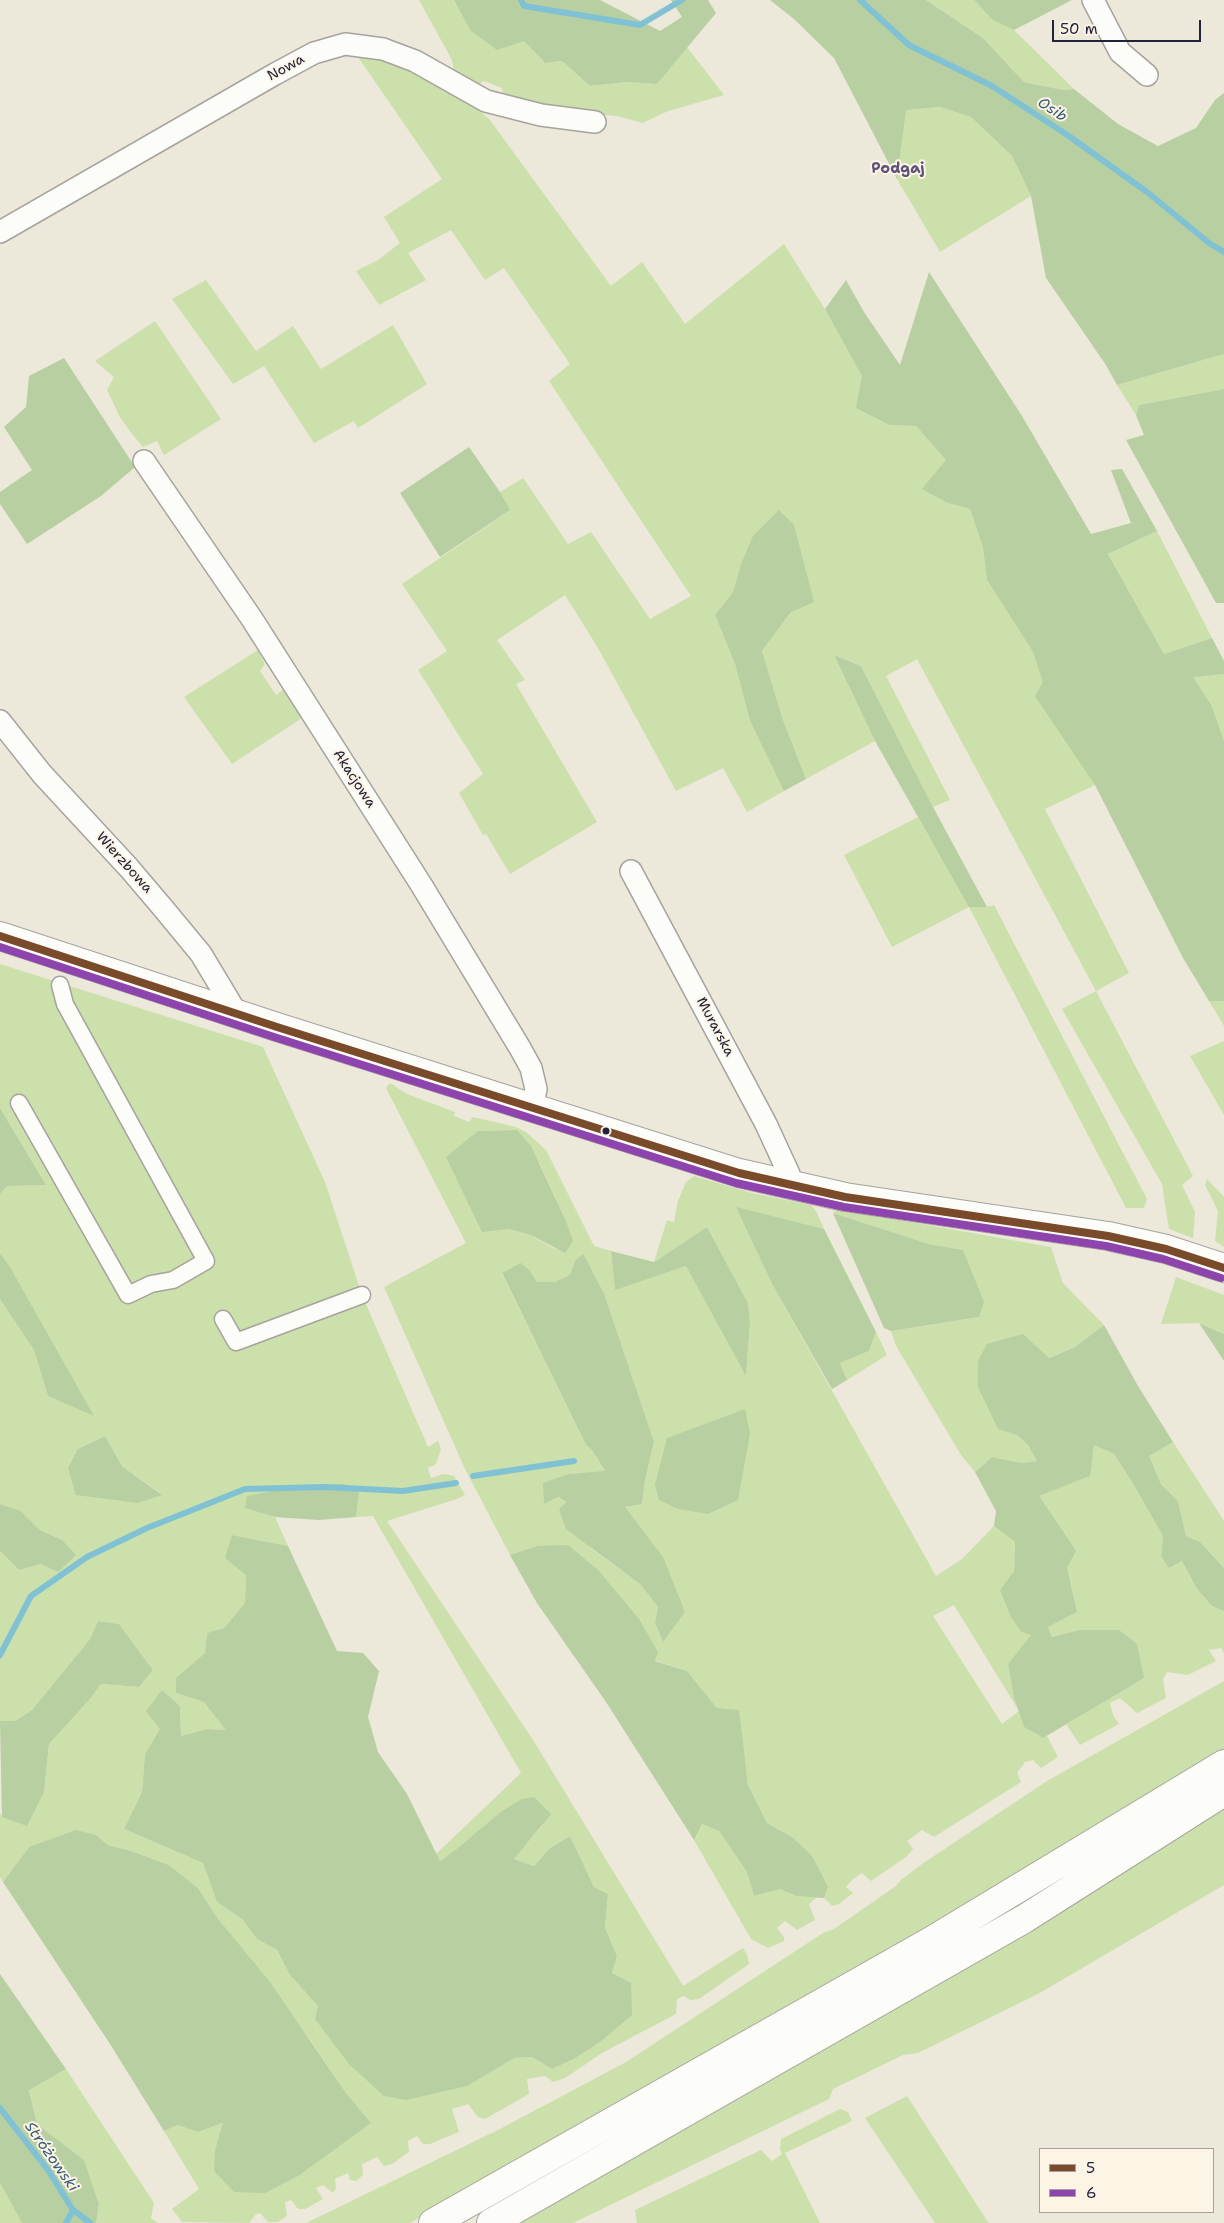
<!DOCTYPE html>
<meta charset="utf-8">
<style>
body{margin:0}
#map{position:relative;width:1224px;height:2223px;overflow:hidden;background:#ece8da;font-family:"Shantell Sans",sans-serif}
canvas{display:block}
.legend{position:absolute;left:1039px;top:2148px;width:175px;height:65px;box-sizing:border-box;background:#fcf5e5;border:1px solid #a5a1a1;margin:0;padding:6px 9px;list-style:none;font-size:15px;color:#22223b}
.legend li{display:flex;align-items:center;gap:10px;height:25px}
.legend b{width:25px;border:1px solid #a5a1a1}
.scale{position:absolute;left:1052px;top:20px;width:149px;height:22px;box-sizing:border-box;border:2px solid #22223b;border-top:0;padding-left:6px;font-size:15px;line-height:18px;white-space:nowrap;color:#22223b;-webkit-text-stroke:4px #fcf5e5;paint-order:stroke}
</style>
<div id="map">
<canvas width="1224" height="2223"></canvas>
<ul class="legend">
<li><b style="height:6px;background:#7a4b2a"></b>5</li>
<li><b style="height:6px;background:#8e44ad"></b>6</li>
</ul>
<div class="scale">50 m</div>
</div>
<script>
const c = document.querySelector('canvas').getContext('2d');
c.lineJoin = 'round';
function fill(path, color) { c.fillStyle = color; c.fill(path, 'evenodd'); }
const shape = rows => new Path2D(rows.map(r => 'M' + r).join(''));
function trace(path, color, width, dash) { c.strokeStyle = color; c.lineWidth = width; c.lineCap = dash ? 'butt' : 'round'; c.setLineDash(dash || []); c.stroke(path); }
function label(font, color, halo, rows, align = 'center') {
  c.font = font + ' "Shantell Sans",sans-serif'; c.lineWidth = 4; c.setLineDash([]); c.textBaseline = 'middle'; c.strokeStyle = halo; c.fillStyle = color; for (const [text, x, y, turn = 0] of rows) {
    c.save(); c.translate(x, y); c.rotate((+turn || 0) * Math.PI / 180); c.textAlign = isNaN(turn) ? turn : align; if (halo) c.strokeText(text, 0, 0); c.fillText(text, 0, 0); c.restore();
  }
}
fill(shape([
 [419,0,454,0,470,30,524,41,545,63,562,61,590,86,627,82,657,84,687,47,724,95,668,111,643,123,617,116,558,111,504,99,502,88,484,81,479,84,470,84,455,76,452,60],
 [926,0,974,0,993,19,1014,30,1074,89,1063,90,1024,82,983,38],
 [356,54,380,57,464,97,490,120,611,286,642,262,685,324,784,244,825,309,890,425,916,426,946,460,948,503,970,509,983,548,987,580,1033,652,1071,747,1095,785,1045,809,1129,973,1096,991,1193,1176,1182,1185,1195,1212,1193,1238,1169,1229,1162,1184,1062,1009,1096,991,917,659,886,676,950,800,933,807,861,666,834,655,875,741,806,779,783,720,762,651,791,612,741,564,733,592,715,615,735,664,750,721,784,791,747,812,723,768,676,791,598,648,565,595,497,640,525,680,516,684,597,822,510,874,486,834,483,835,459,793,483,774,418,670,447,651,402,584,509,511,500,492,523,478,568,544,591,532,650,619,691,596,549,381,570,364,504,268,485,280,451,230,408,253,426,280,379,305,356,271,378,260,400,243,384,217,442,179],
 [940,107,971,117,1012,156,1031,196,940,252,897,179,905,110],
 [206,280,256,351,293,326,321,369,393,325,427,384,358,428,354,421,314,443,264,366,233,384,172,299],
 [155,321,221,419,164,455,157,441,143,447,129,430,120,417,107,390,114,377,95,361],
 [1224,354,1224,389,1139,405,1136,415,1117,385],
 [1157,531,1212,638,1164,654,1108,554],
 [258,650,265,664,260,671,276,695,283,690,302,718,232,764,184,697],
 [1224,674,1224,741,1212,706,1192,676],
 [918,817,932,842,987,907,994,905,1147,1199,1144,1208,1126,1208,969,907,892,947,844,855],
 [0,964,263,1047,325,1182,362,1295,428,1447,438,1441,441,1449,436,1464,428,1468,431,1478,443,1474,454,1476,465,1495,457,1499,387,1521,535,1743,683,1986,743,1948,747,1955,749,1964,699,1999,690,2000,684,1996,677,1999,676,2014,602,2053,565,2078,553,2082,545,2076,527,2079,529,2094,485,2119,478,2117,468,2104,452,2109,459,2132,430,2144,423,2144,417,2136,408,2141,409,2152,392,2164,384,2166,377,2157,362,2164,363,2175,356,2181,350,2180,348,2173,335,2179,336,2188,333,2193,323,2185,316,2188,323,2199,305,2209,298,2209,291,2200,285,2202,287,2216,278,2222,268,2222,260,2213,256,2214,249,2223,182,2222,172,2209,199,2189,164,2131,178,2125,198,2132,224,2123,215,2150,343,2142,371,2123,346,2093,309,2038,218,1919,198,1888,169,1865,131,1851,108,1845,96,1835,29,1847,3,1882,0,1877,0,1813,2,1817,44,1792,49,1744,90,1699,101,1684,139,1687,153,1670,119,1624,98,1621,90,1639,32,1710,15,1721,0,1721,0,1551,19,1570,41,1564,62,1540,40,1530,21,1511,0,1504,0,1299,34,1350,48,1396,93,1415,0,1253,0,1194,7,1186,46,1185,0,1108],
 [105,1436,122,1466,162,1494,78,1449],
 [359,1493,356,1517,373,1516,521,1773,436,1854,440,1861,459,1847,542,1826,513,1859,534,1866,550,1848,570,1836,594,1887,608,1894,605,1928,617,1956,612,1973,600,2042,574,2059,552,2069,532,2057,514,2058,318,2006,290,1975,277,1950,257,1939,242,1919,217,1902,203,1863,124,1829,142,1792,145,1754,160,1729,162,1690,180,1706,181,1736,207,1729,227,1730,204,1702,176,1693,176,1679,205,1653,207,1633,224,1628,245,1603,246,1575,232,1535,288,1546,275,1517,246,1508],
 [1209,1001,1224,1001,1224,1026],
 [1224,1041,1224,1115,1190,1056],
 [390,1083,407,1094,455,1112,454,1116,469,1122,473,1117,516,1127,526,1132,546,1150,594,1246,611,1251,615,1289,686,1266,746,1375,750,1322,748,1303,707,1227,654,1262,667,1220,674,1222,678,1201,686,1182,694,1176,752,1193,811,1205,816,1211,824,1229,737,1208,772,1284,936,1576,962,1559,994,1526,1015,1542,1011,1617,1021,1632,1032,1635,1008,1664,1014,1698,1024,1727,1043,1738,1047,1736,1058,1757,1041,1768,1033,1760,1025,1762,1017,1773,1021,1782,934,1837,922,1830,907,1841,913,1849,906,1857,871,1881,862,1873,852,1880,846,1887,853,1893,839,1904,832,1906,824,1898,828,1887,792,1837,767,1823,748,1785,743,1750,717,1708,687,1671,654,1660,537,1546,510,1555,465,1469,384,1287,466,1243,386,1088],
 [517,1130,540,1164,566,1221,572,1241,555,1249,531,1235,508,1229,478,1131],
 [575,1261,592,1270,604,1293,654,1442,645,1480,642,1504,625,1507,685,1611,663,1642,655,1623,658,1607,640,1584,592,1549,568,1502,560,1497,544,1504,569,1474,605,1472,592,1450,586,1445,502,1274,530,1271,537,1282,555,1283,571,1275],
 [954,1605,1019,1711,1002,1724,933,1616],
 [1207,1179,1224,1197,1224,1247,1215,1241,1218,1211,1205,1185],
 [838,1209,1051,1247,1063,1283,1104,1325,1075,1347,1048,1358,1017,1435,1028,1445,1038,1461,1022,1463,992,1457,975,1472,961,1455,896,1346,891,1331,979,1317,963,1250,929,1244,833,1213],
 [1176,1277,1224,1295,1224,1334,1199,1323,1161,1324],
 [876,1332,887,1355,847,1380,840,1363,869,1351],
 [1173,1442,1224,1521,1224,1568,1200,1542,1186,1536,1178,1501,1161,1484,1149,1456],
 [1094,1445,1114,1454,1132,1482,1163,1536,1161,1556,1169,1567,1182,1561,1197,1589,1212,1606,1224,1611,1224,1653,1221,1648,1209,1650,1216,1661,1188,1675,1167,1672,1163,1679,1166,1698,1137,1713,1120,1698,1110,1703,1113,1715,1119,1724,1080,1745,1066,1724,1144,1678,1079,1630,1052,1637,1048,1627,1077,1612,1067,1567,1039,1496,1089,1476],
 [1224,1681,1224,1749,1177,1779,942,1919,410,2223,306,2223,500,2129,626,2062,823,1933,834,1929,896,1886,901,1880,922,1864,1047,1781],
 [1224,1805,1224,1885,1038,1994,918,2053,903,2055,833,2089,829,2099,573,2223,517,2223,945,1980,1042,1921],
 [702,1824,719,1831,747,1872,754,1896,780,1889,796,1896,817,1897,809,1904,815,1920,797,1930,785,1921,777,1928,784,1937,784,1941,768,1948,751,1939,694,1840],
 [66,2069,154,2203,151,2218,158,2223,96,2223,99,2204,84,2160,37,2124,29,2089],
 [907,2096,986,2219,989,2223,935,2223,865,2118],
 [840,2109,848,2112,852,2121,785,2153,820,2223,637,2223,635,2210,761,2150,772,2161,782,2154,780,2149,781,2139],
 [0,2183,22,2223,0,2223]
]), '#cce0ab');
fill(shape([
 [454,0,600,0,660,31,682,17,671,0,708,0,716,13,657,84,627,82,590,86,562,61,545,63,524,41,497,50,470,30],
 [770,0,926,0,983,38,1024,82,1063,90,1074,89,1118,124,1158,146,1196,128,1215,100,1224,93,1224,354,1117,385,1106,365,1046,278,1031,196,1012,156,971,117,940,107,906,110,897,179,834,58,794,19],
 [974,0,1072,0,1014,30,993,20],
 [929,272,1022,416,1091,534,1131,523,1111,470,1122,469,1157,531,1108,554,1164,654,1212,638,1224,661,1224,674,1193,677,1212,706,1224,741,1224,1001,1209,1001,1183,958,1095,785,1035,696,1043,682,1033,652,987,580,983,548,970,509,948,503,922,489,946,460,916,426,890,425,856,408,862,376,825,309,846,280,864,312,900,365],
 [64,358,135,467,101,496,27,544,0,504,0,492,32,470,4,427,26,407,29,376],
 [1224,389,1224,603,1216,603,1126,440,1144,435,1136,415,1139,405],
 [469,447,500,492,510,510,440,557,400,493],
 [779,510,794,525,814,602,791,612,762,651,783,720,806,779,784,791,750,721,735,664,715,615,733,592,741,564,753,536],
 [834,655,861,666,933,807,987,907,969,907,875,741],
 [0,1108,46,1185,7,1186,0,1194],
 [517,1130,531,1146,566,1221,573,1241,565,1253,531,1235,508,1229,482,1232,446,1157,478,1131],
 [736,1207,824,1229,876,1332,869,1351,840,1363,847,1380,832,1389,772,1284],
 [833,1213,929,1244,963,1250,984,1302,979,1317,891,1331,884,1328],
 [707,1227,748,1303,750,1322,746,1376,686,1266,615,1290,611,1251,654,1262],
 [0,1253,11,1269,94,1416,48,1396,34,1350,0,1299],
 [583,1254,604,1293,654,1442,645,1480,642,1504,625,1507,663,1557,685,1612,663,1642,655,1623,658,1607,640,1584,566,1529,559,1509,567,1502,559,1497,544,1504,543,1483,569,1474,605,1471,592,1450,586,1445,502,1273,521,1263,530,1271,537,1282,555,1282,570,1275,575,1261],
 [1199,1323,1224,1334,1224,1361],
 [1104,1325,1138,1386,1173,1442,1149,1456,1161,1484,1178,1501,1186,1536,1200,1542,1224,1568,1224,1611,1212,1606,1197,1589,1182,1561,1169,1568,1161,1556,1163,1536,1132,1482,1114,1454,1094,1445,1090,1476,1039,1496,1076,1551,1067,1567,1077,1612,1048,1627,1052,1637,1079,1630,1119,1630,1137,1644,1144,1678,1043,1738,1024,1727,1014,1698,1008,1664,1031,1635,1021,1632,1011,1617,1000,1590,1014,1571,1015,1542,994,1526,996,1511,975,1472,992,1457,1022,1463,1037,1461,1028,1445,1017,1435,998,1429,978,1387,978,1361,987,1344,1023,1334,1049,1358,1075,1347],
 [745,1409,750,1434,738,1500,708,1514,678,1509,659,1500,655,1485,667,1438],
 [105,1436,122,1466,162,1495,138,1503,76,1495,68,1468,78,1449],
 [344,1484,359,1493,356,1517,319,1520,275,1517,245,1508,247,1496,303,1485],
 [0,1504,21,1511,40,1530,62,1540,76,1555,58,1572,41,1564,19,1570,0,1551],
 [232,1535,288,1546,337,1651,363,1653,379,1671,368,1717,378,1752,407,1794,440,1861,459,1847,502,1811,522,1799,534,1797,551,1814,514,1859,534,1866,550,1848,570,1836,594,1887,608,1894,605,1928,617,1956,612,1973,631,1983,632,2015,600,2042,574,2059,552,2069,532,2057,514,2058,467,2086,406,2100,384,2096,349,2064,315,2019,318,2006,290,1975,277,1950,257,1939,242,1919,217,1902,203,1863,124,1829,142,1792,145,1754,160,1729,146,1711,162,1690,180,1706,181,1736,207,1729,226,1730,204,1702,176,1693,176,1678,205,1653,207,1633,224,1628,245,1603,246,1575,225,1558],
 [568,1545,598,1570,639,1619,658,1652,655,1661,687,1671,717,1708,739,1710,748,1785,767,1823,792,1837,812,1856,828,1887,824,1898,796,1896,780,1889,754,1896,747,1872,719,1831,702,1824,694,1840,606,1702,537,1603,510,1555,537,1546],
 [98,1621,119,1624,153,1670,139,1687,101,1684,90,1699,49,1744,44,1792,27,1826,2,1817,0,1721,15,1721,32,1710,90,1639],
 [76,1830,96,1835,108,1845,131,1851,169,1865,198,1888,218,1919,270,1982,346,2093,371,2123,298,2176,265,2193,234,2192,214,2171,215,2150,223,2123,198,2132,178,2125,164,2131,110,2044,3,1882,29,1847],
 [0,1974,66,2069,29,2090,37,2124,84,2160,99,2204,96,2223,22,2223,0,2183]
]), '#b7cfa1');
trace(shape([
 [521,0,524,6,640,25,682,0],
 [860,0,909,45,992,86,1066,134,1147,192,1209,243,1224,252],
 [473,1476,574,1461],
 [0,1655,31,1596,87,1557,147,1528,245,1489,325,1487,403,1491,456,1483],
 [0,2108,48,2170,73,2210,66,2223],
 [73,2210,90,2223]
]), '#80c2d4', 6);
const pedestrian = shape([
 [19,1103,128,1295,151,1284,173,1280,206,1261,65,1004,60,985],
 [223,1319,236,1342,362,1295]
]);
const minor = shape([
 [1093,0,1120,52,1147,75],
 [0,232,275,74,314,53,345,44,383,49,415,61,486,101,541,115,595,122],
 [144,461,252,619,422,886,520,1048,531,1068,536,1089,532,1108],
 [0,721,42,774,129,868,163,908,201,954,237,1014],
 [631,871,766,1124,789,1174,788,1185]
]);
const primary = shape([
 [0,936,277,1027,739,1173,845,1197,1108,1236,1166,1249,1224,1268],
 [433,2223,931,1941,1224,1764],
 [491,2223,1024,1919,1224,1792]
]);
trace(pedestrian, '#a6a39e', 19);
trace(minor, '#a6a39e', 24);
trace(primary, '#a6a39e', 30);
trace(pedestrian, '#fcfcf9', 16);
trace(minor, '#fcfcf9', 21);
trace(primary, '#fcfcf9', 28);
trace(shape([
 [0,936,277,1027,739,1173,845,1197,1108,1236,1166,1249,1224,1268]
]), '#7a4b2a', 8);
trace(shape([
 [0,947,274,1037,736,1183,844,1207,1106,1246,1163,1259,1221,1278]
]), '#8e44ad', 8);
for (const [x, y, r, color] of [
 [606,1131,4.5,"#22223b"]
]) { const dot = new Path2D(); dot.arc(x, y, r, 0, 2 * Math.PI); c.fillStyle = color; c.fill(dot); trace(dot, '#fcf5e5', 2); }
label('14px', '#22223b', '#fcf5e5', [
 ["Nowa",286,68,-29],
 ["Akacjowa",354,779,57],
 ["Wierzbowa",124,863,48],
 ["Murarska",715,1027,62]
]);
label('italic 15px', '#355b77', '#fcf5e5', [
 ["Osib",1052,110,33],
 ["Stróżowski",51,2157,55]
]);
label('bold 15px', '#5e527b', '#fcf5e5', [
 ["Podgaj",898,169]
]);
</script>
